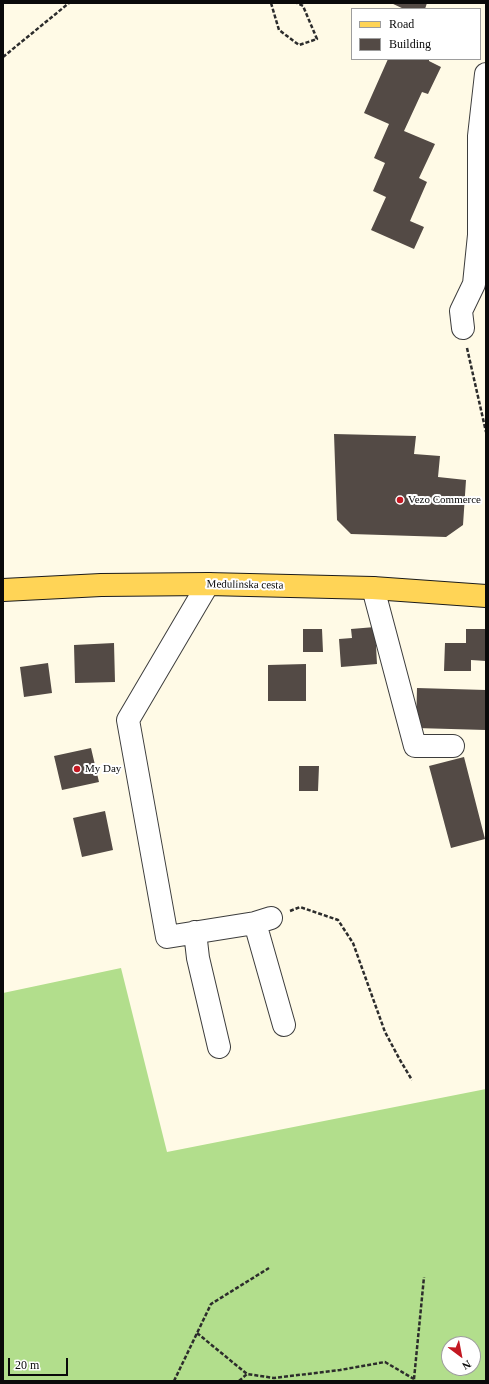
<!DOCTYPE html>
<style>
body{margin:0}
#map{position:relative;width:489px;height:1384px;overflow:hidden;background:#fffae6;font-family:"Times New Roman",serif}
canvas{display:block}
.frame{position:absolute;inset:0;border:4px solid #0a0a0a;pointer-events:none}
.legend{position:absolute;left:351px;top:8px;width:130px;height:52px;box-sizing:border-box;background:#fff;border:1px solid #9d9d9d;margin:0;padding:5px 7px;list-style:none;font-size:12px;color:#0a0a0a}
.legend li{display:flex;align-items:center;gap:8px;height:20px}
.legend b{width:20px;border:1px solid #9d9d9d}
.north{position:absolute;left:441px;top:1336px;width:40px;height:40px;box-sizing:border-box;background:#fff;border:1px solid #9d9d9d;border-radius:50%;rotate:148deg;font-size:11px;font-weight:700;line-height:16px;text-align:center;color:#0a0a0a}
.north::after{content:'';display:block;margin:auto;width:14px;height:18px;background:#c31822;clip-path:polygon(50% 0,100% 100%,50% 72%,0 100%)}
.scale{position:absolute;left:8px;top:1358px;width:60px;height:18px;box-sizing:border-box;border:2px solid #0a0a0a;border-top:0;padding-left:5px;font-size:12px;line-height:14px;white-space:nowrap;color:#0a0a0a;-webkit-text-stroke:3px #fff;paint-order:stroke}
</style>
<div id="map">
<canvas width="489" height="1384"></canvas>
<div class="frame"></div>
<ul class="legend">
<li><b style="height:5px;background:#ffd456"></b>Road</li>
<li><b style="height:11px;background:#534a45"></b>Building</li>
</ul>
<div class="north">N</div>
<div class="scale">20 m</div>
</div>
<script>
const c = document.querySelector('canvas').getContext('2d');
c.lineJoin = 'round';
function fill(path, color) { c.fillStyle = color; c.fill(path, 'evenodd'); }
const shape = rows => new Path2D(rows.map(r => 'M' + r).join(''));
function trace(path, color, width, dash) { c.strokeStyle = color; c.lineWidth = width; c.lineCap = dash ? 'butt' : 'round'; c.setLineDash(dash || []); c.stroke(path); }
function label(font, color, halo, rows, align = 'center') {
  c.font = font + ' "Times New Roman",serif'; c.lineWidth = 4; c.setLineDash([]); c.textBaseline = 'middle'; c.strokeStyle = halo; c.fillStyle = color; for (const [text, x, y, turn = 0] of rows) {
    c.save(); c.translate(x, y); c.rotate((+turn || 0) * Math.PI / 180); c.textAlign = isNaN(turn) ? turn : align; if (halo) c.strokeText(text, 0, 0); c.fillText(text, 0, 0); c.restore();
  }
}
fill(shape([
 [121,968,167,1152,486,1089,486,1381,3,1381,3,993],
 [449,1344,473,1344,473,1368,449,1368]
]), '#b2de8c');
fill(shape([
 [391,3,427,3,425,9,404,9],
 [388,59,429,59,429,61,441,67,428,94,422,92,404,131,435,144,419,178,427,182,410,221,424,227,414,249,371,230,386,197,373,191,385,163,374,158,389,124,364,113],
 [334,434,416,436,414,454,440,456,438,477,466,480,463,525,446,537,351,534,337,520],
 [375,627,377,664,341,667,339,639,352,638,351,629],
 [303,629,322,629,323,652,303,652],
 [466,629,486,629,486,661,471,660,471,671,444,671,445,643,466,643],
 [114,643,115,682,75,683,74,645],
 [48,663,52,693,24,697,20,667],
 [306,664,306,701,268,701,268,665],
 [417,688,486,690,486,730,416,728],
 [91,748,99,782,62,790,54,756],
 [464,757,485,839,451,848,429,766],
 [299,766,319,766,318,791,299,791],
 [105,811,113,850,82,857,73,818]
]), '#534a45');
const minor = shape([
 [463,328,461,311,474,284,479,235,479,136,486,74],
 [208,584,128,720,167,937,255,923,271,918],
 [373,588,415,746,453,746],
 [255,923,284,1025],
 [195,932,198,958,219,1047]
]);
const major = shape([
 [3,590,101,585,208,584,373,588,486,596]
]);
trace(minor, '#3d3d3d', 24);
trace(major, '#1b1b1b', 24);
trace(shape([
 [271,3,279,30,299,45,317,39,303,6,297,3],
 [3,57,69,3],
 [467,348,486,432],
 [290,911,300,907,338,920,353,943,385,1032,400,1060,412,1080],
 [197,1333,247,1374],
 [414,1379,424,1277],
 [174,1381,211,1304,269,1268],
 [239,1381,247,1374,274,1378,340,1370,385,1362,414,1379,414,1381]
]), '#2c2c2c', 2.5, [4, 2]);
trace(minor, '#fff', 22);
trace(major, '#ffd456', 22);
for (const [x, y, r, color] of [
 [400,500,4,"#c31822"],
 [77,769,4,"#c31822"]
]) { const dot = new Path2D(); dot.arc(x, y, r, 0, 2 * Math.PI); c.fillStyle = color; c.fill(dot); trace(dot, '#fff', 1.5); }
label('11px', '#0a0a0a', '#fff', [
 ["Vezo Commerce",408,500],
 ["My Day",85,769]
], 'left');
label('11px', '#0a0a0a', '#fff', [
 ["Medulinska cesta",245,585,1]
]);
</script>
